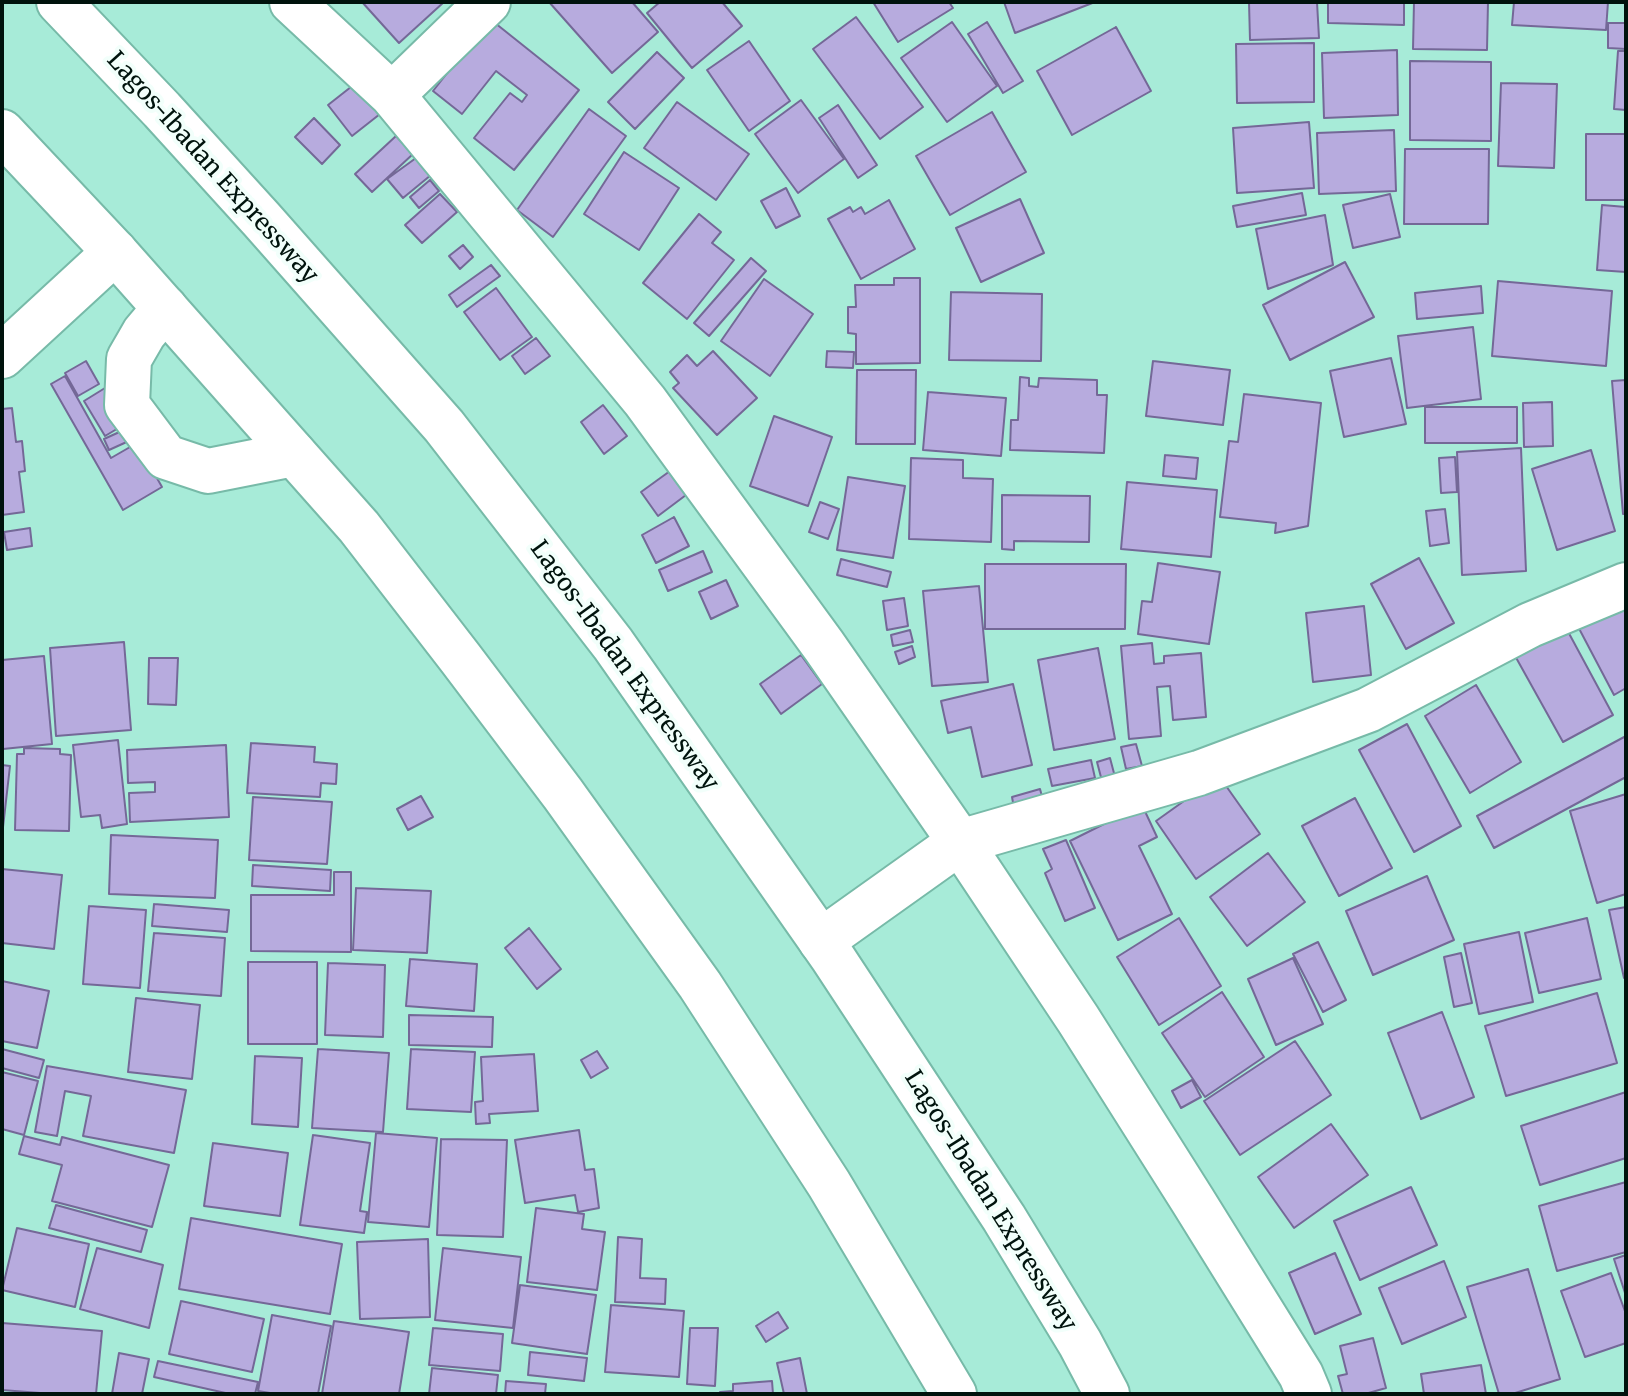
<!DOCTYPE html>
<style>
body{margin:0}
#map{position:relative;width:1628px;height:1396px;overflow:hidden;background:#a7ebd8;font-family:Merriweather,serif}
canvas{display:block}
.frame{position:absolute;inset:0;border:4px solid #00130d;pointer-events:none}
</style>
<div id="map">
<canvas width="1628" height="1396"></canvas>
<div class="frame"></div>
</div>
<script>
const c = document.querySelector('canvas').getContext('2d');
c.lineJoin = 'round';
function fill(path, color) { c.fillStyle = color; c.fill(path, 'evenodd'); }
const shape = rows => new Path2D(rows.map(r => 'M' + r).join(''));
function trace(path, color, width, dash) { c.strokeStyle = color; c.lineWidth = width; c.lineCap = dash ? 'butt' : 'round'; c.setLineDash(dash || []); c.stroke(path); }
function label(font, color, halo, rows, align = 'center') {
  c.font = font + ' Merriweather,serif'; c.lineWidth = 8; c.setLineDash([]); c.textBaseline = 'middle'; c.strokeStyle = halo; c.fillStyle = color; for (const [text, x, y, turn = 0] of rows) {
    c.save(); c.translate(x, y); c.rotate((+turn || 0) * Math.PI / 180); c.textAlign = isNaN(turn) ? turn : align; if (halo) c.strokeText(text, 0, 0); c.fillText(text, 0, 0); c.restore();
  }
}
const building = shape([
 [362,2,444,2,399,43,362,2],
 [549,2,632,2,658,32,612,73,549,2],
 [660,2,722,2,742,26,692,68,647,13,660,2],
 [873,2,949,2,953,8,898,42,873,2],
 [1004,2,1095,2,1015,33,1004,2],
 [1249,2,1317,2,1319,38,1250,40,1249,2],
 [1328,2,1404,2,1404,25,1328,23,1328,2],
 [1414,2,1488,2,1487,50,1413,49,1414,2],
 [1514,2,1608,2,1606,30,1512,25,1514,2],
 [856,17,923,107,880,139,813,49,856,17],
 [490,19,579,90,514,170,474,138,510,93,522,102,527,95,496,71,462,114,433,91,490,19],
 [952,22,997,86,947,122,901,58,952,22],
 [987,22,1023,81,1003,93,968,34,987,22],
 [1608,23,1626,23,1626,49,1608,48,1608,23],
 [1116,27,1151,91,1072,135,1037,71,1116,27],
 [749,41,790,101,749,131,707,70,749,41],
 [1314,43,1314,102,1237,103,1236,44,1314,43],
 [1397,50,1398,115,1324,118,1322,53,1397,50],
 [1618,51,1626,51,1626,110,1614,109,1618,51],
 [657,52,684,78,635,129,608,102,657,52],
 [1410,61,1491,62,1491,141,1410,140,1410,61],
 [356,83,380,114,352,136,328,105,356,83],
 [1501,83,1557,84,1554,168,1498,166,1501,83],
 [801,100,844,159,798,193,755,134,801,100],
 [677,102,749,154,716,200,644,148,677,102],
 [838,105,877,165,858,178,819,118,838,105],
 [589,109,626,136,553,237,517,210,589,109],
 [992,112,1026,172,950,215,916,156,992,112],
 [314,118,340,145,322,164,295,137,314,118],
 [1309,122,1314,188,1237,193,1233,128,1309,122],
 [1394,130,1396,191,1319,194,1317,133,1394,130],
 [1586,134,1626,134,1626,200,1586,200,1586,134],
 [396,136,413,154,372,192,355,174,396,136],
 [1405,149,1489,149,1488,224,1404,224,1405,149],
 [624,152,679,188,639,250,584,214,624,152],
 [416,158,431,175,403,198,387,179,416,158],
 [430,180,439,191,419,208,410,197,430,180],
 [786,188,800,216,776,228,761,201,786,188],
 [1302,193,1306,215,1237,227,1233,206,1302,193],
 [440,194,457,212,422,243,405,225,440,194],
 [1390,194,1400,237,1353,248,1343,205,1390,194],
 [1020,199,1044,253,981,282,956,228,1020,199],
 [889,200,915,249,861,279,828,219,850,207,853,212,861,207,865,214,889,200],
 [1602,205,1626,207,1626,272,1597,270,1602,205],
 [699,214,721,232,712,243,734,260,687,319,643,283,699,214],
 [1325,215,1333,265,1268,289,1256,229,1325,215],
 [463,245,473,257,460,269,449,256,463,245],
 [751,258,766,271,709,336,694,323,751,258],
 [1345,262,1374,317,1290,360,1263,305,1345,262],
 [491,265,500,276,457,307,449,295,491,265],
 [894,278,920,278,920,363,856,364,856,334,848,333,848,307,856,307,855,285,894,285,894,278],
 [764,279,813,314,770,376,721,341,764,279],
 [1498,281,1612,291,1606,366,1492,356,1498,281],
 [1481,286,1483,313,1417,319,1415,293,1481,286],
 [496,288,532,337,500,360,464,312,496,288],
 [951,292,1042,294,1041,361,949,360,951,292],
 [1473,327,1481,399,1407,408,1398,336,1473,327],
 [536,338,550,356,525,374,512,356,536,338],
 [713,351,757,398,717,435,673,388,679,383,670,372,687,355,697,366,713,351],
 [827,351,854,352,853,368,826,367,827,351],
 [1391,358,1406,424,1344,437,1330,371,1391,358],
 [86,361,99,384,78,396,65,373,86,361],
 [1153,361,1230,370,1223,425,1146,416,1153,361],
 [857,370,916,370,915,444,856,444,857,370],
 [65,376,111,458,137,443,162,487,123,510,51,384,65,376],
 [1020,377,1029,378,1029,386,1038,387,1039,378,1097,380,1097,395,1107,395,1104,453,1010,450,1011,420,1018,420,1020,377],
 [1626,380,1626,514,1623,514,1612,381,1626,380],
 [105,388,127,423,105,436,84,401,105,388],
 [928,392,1006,398,1001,456,923,450,928,392],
 [1244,394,1321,403,1308,526,1275,533,1276,523,1220,517,1229,441,1238,442,1244,394],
 [1552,402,1553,446,1524,447,1523,403,1552,402],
 [603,405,627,436,604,454,581,422,603,405],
 [1425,407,1517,407,1517,443,1425,443,1425,407],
 [12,408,16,442,22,441,25,471,19,472,24,512,2,515,2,409,12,408],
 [774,416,832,437,808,506,750,486,774,416],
 [126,429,131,440,109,450,104,439,126,429],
 [1521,448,1526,571,1462,575,1457,452,1521,448],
 [1591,450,1615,531,1557,550,1532,469,1591,450],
 [1165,455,1198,458,1196,479,1163,476,1165,455],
 [1455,457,1457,492,1441,493,1439,458,1455,457],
 [911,458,963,460,963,478,993,479,991,542,909,539,911,458],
 [670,471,686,495,658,516,641,492,670,471],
 [848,477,905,486,893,558,837,550,848,477],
 [1127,482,1217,490,1211,557,1121,549,1127,482],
 [1002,495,1090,496,1089,542,1014,541,1014,550,1002,549,1002,495],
 [820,502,839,509,828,539,809,532,820,502],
 [1445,509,1449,543,1430,546,1426,511,1445,509],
 [674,517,689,546,656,563,642,535,674,517],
 [30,528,32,546,7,550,4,532,30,528],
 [703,551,712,572,668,591,659,570,703,551],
 [1419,558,1454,623,1406,649,1371,584,1419,558],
 [841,559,891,572,887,587,837,575,841,559],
 [1158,563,1220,572,1209,644,1138,634,1142,601,1152,602,1158,563],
 [985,564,1126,564,1125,629,985,629,985,564],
 [726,580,738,606,711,619,699,592,726,580],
 [979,586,988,682,932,686,923,591,979,586],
 [1626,592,1626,688,1614,695,1574,619,1626,592],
 [904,598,908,626,887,630,883,601,904,598],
 [1364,606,1371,675,1313,682,1306,613,1364,606],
 [1565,626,1613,715,1563,742,1514,654,1565,626],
 [910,630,913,642,893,646,891,635,910,630],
 [124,642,131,730,56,736,50,648,124,642],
 [1152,643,1154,664,1164,663,1164,656,1201,653,1206,717,1173,720,1170,686,1157,687,1161,736,1129,739,1121,646,1152,643],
 [912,646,915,657,899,664,895,652,912,646],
 [1098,648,1115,739,1054,750,1038,660,1098,648],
 [801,655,822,684,781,714,760,684,801,655],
 [44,656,52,744,3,749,2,660,44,656],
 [149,658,178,658,176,705,148,704,149,658],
 [1013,684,1032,765,982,777,971,727,948,733,941,701,1013,684],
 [1476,685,1521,762,1470,793,1425,716,1476,685],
 [1407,724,1461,826,1414,852,1359,750,1407,724],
 [1626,736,1626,777,1494,848,1477,816,1626,736],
 [118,740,127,824,102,828,100,815,81,817,73,745,118,740],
 [251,743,315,747,314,762,337,764,336,784,321,783,320,797,247,793,251,743],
 [1136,744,1142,766,1126,769,1121,747,1136,744],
 [226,745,229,817,130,822,129,793,155,792,155,782,128,783,127,750,226,745],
 [24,748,60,749,60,754,71,755,69,831,15,830,17,754,24,754,24,748],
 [1110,758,1115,777,1102,781,1097,762,1110,758],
 [1091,760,1095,778,1052,786,1048,769,1091,760],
 [2,765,10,766,2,836,2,765],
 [1219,776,1260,834,1196,879,1156,821,1219,776],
 [1040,789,1043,800,1014,808,1012,797,1040,789],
 [1626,794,1626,894,1597,903,1570,811,1626,794],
 [421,796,433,817,408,830,397,809,421,796],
 [253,797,332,802,327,864,249,860,253,797],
 [1355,798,1392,868,1339,896,1302,826,1355,798],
 [1142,805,1157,837,1139,846,1172,914,1118,940,1070,841,1142,805],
 [111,835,218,840,215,898,109,894,111,835],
 [1066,840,1095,908,1065,921,1045,873,1052,869,1043,849,1066,840],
 [1268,853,1305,902,1247,946,1210,897,1268,853],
 [253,865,331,870,330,891,252,886,253,865],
 [2,869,62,875,54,949,2,943,2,869],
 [334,872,351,872,351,952,251,951,251,895,334,895,334,872],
 [1427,876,1454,940,1373,975,1346,911,1427,876],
 [356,888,431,891,427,953,353,950,356,888],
 [154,904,229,910,227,932,152,926,154,904],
 [89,906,146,910,140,988,83,984,89,906],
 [1626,907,1626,978,1624,978,1609,910,1626,907],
 [1179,918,1221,986,1159,1025,1117,957,1179,918],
 [1587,918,1601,979,1539,993,1525,933,1587,918],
 [529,928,561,969,537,989,505,948,529,928],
 [1519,932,1533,1002,1479,1014,1464,944,1519,932],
 [154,933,225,938,221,996,148,991,154,933],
 [1318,942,1346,1000,1323,1012,1293,954,1318,942],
 [1461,953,1472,1003,1454,1007,1444,957,1461,953],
 [1293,958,1323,1024,1276,1045,1248,979,1293,958],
 [410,959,477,964,474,1011,406,1006,410,959],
 [248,962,317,962,317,1044,248,1044,248,962],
 [328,963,385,965,383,1037,325,1035,328,963],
 [2,981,49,991,37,1048,2,1041,2,981],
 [1222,992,1264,1057,1205,1097,1162,1033,1222,992],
 [1597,993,1617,1063,1506,1096,1485,1026,1597,993],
 [136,998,200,1005,192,1079,128,1072,136,998],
 [1442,1012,1474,1097,1421,1119,1388,1033,1442,1012],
 [409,1015,493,1017,492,1047,409,1045,409,1015],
 [1295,1041,1331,1095,1240,1155,1204,1101,1295,1041],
 [2,1049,44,1060,39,1078,2,1068,2,1049],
 [318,1049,389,1053,383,1132,312,1128,318,1049],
 [411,1049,475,1052,471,1112,407,1109,411,1049],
 [597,1051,608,1068,591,1078,581,1060,597,1051],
 [534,1054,538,1111,489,1114,490,1123,476,1124,475,1102,483,1101,481,1057,534,1054],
 [255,1056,302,1058,298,1127,252,1124,255,1056],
 [47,1066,186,1090,174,1153,83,1136,91,1096,65,1091,57,1136,35,1132,47,1066],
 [2,1072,38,1081,24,1135,2,1129,2,1072],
 [1192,1080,1201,1097,1181,1108,1172,1091,1192,1080],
 [1626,1092,1626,1158,1540,1185,1521,1126,1626,1092],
 [1331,1124,1368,1175,1294,1228,1258,1177,1331,1124],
 [579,1130,585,1170,594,1169,599,1208,578,1212,575,1195,525,1203,515,1140,579,1130],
 [376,1133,437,1138,429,1227,368,1222,376,1133],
 [313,1135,370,1143,360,1211,367,1212,364,1233,300,1225,313,1135],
 [24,1136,60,1145,62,1137,169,1165,152,1227,52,1201,62,1165,19,1154,24,1136],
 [441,1139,507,1140,503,1237,437,1235,441,1139],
 [213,1143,288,1153,280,1216,204,1206,213,1143],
 [1626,1182,1626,1252,1557,1271,1539,1206,1626,1182],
 [1411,1187,1437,1245,1360,1280,1334,1221,1411,1187],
 [56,1205,147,1230,141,1252,49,1228,56,1205],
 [536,1208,584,1214,582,1229,605,1232,597,1290,527,1282,536,1208],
 [191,1218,342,1244,330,1314,179,1289,191,1218],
 [17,1228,89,1244,75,1307,2,1290,17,1228],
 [618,1237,642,1239,640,1278,666,1279,665,1304,615,1302,618,1237],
 [428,1239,430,1317,360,1319,357,1242,428,1239],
 [97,1248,163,1265,149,1328,80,1309,97,1248],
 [443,1248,521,1257,513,1328,435,1320,443,1248],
 [1335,1253,1361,1314,1315,1334,1289,1273,1335,1253],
 [1626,1255,1626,1296,1614,1259,1626,1255],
 [1444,1261,1466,1317,1402,1344,1379,1288,1444,1261],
 [1528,1269,1560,1379,1512,1394,1499,1394,1467,1287,1528,1269],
 [1611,1273,1626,1314,1626,1343,1585,1357,1561,1291,1611,1273],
 [520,1285,596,1295,587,1354,512,1343,520,1285],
 [181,1301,264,1319,252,1372,169,1354,181,1301],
 [611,1305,684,1311,679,1377,605,1372,611,1305],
 [778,1312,788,1328,766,1342,756,1326,778,1312],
 [272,1315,331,1326,318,1394,276,1394,258,1391,272,1315],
 [334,1321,409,1332,399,1394,322,1394,334,1321],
 [2,1323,102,1331,96,1394,53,1394,2,1390,2,1323],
 [433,1328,503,1334,500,1371,429,1365,433,1328],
 [690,1328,718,1328,715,1386,687,1384,690,1328],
 [1373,1338,1386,1388,1365,1394,1343,1394,1338,1376,1347,1374,1340,1346,1373,1338],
 [530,1352,587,1358,584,1381,528,1375,530,1352],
 [119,1353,149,1359,142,1394,112,1394,119,1353],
 [800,1358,807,1394,784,1394,777,1363,800,1358],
 [158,1361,258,1382,255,1394,230,1394,154,1377,158,1361],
 [1481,1365,1486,1394,1424,1394,1421,1374,1481,1365],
 [432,1368,498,1375,496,1394,429,1394,432,1368],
 [506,1381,546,1384,545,1394,548,1394,505,1394,506,1381],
 [772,1381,773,1394,720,1394,720,1392,733,1391,733,1384,772,1381]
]);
fill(building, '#b7abde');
trace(building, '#746897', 2);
const minor = shape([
 [292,2,392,95,645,401,824,646,960,842,1078,1019,1193,1201,1301,1375,1309,1394],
 [392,95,488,2],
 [165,308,144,333,129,359,127,405,166,457,208,471,294,454],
 [2,356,115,252],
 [821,941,960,842,1199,773,1368,710,1530,625,1626,585]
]);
const highway = shape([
 [59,2,162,110,262,220,444,426,613,644,833,958,1004,1218,1080,1343,1107,1394],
 [2,132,115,252,359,527,461,659,563,794,700,985,829,1184,954,1394]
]);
trace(minor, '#77baa8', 48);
trace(highway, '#77baa8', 48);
trace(minor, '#fff', 44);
trace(highway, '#fff', 44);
label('24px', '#00130d', '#f2fffb', [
 ["Lagos-Ibadan Expressway",212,168,48],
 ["Lagos-Ibadan Expressway",624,666,54],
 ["Lagos-Ibadan Expressway",990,1201,58]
]);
</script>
